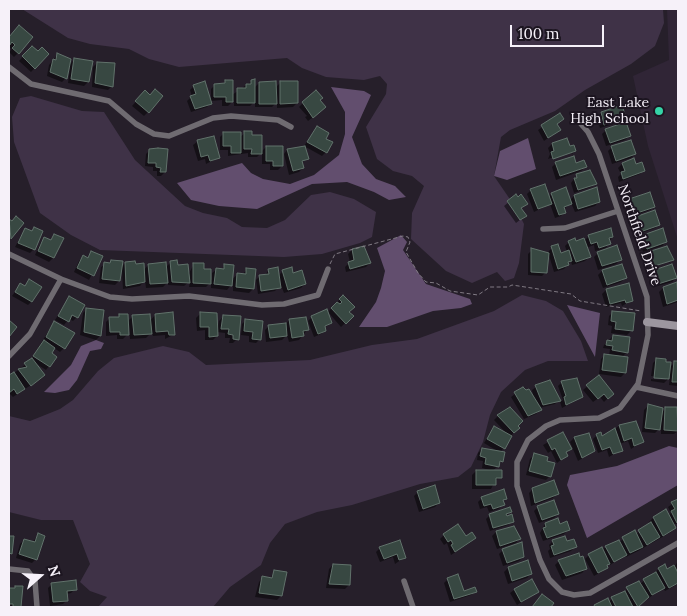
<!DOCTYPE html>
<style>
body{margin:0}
#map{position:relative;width:687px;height:616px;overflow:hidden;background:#261f2a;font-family:Lora,serif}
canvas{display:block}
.frame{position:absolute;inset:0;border:10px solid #f6f1f9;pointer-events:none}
.north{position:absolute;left:15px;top:551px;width:50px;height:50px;-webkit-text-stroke:4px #1c1520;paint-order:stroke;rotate:71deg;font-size:14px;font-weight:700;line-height:20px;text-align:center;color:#f6f1f9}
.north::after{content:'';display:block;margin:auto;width:18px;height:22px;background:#f6f1f9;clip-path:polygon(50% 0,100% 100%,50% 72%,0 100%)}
.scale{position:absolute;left:510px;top:25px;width:94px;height:22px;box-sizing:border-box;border:2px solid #f6f1f9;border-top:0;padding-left:6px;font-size:15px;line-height:18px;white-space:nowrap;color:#f6f1f9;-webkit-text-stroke:4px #1c1520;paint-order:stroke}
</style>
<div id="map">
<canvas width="687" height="616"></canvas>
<div class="frame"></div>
<div class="north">N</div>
<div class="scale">100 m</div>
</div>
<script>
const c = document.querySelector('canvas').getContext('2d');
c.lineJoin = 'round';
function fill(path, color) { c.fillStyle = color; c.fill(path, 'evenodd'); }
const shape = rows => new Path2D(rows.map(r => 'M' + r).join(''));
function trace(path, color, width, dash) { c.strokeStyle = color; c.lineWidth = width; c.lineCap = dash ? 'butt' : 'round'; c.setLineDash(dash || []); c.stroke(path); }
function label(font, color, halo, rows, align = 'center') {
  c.font = font + ' Lora,serif'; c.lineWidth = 4; c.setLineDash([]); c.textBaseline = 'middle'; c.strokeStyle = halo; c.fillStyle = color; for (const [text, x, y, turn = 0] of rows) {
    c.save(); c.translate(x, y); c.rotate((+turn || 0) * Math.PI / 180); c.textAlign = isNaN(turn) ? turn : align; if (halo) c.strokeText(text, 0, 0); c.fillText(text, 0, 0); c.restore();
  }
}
fill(shape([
 [667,9,678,9,678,240,648,146,633,76,669,60]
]), '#302536');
fill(shape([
 [22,9,663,9,664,23,655,46,631,64,585,90,555,111,510,130,501,137,494,176,516,208,524,224,519,263,514,278,505,281,497,272,472,283,446,271,411,239,412,213,424,186,412,176,393,171,377,159,366,127,386,94,387,84,380,76,364,80,326,77,302,68,287,58,179,67,149,59,129,49,90,44,68,38],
 [31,96,82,111,104,112,135,160,185,206,203,213,227,218,242,227,267,228,285,220,311,195,330,192,354,199,376,212,372,237,360,243,322,254,284,257,100,250,71,235,40,213,14,142,12,117,20,98],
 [522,295,546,301,563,311,581,341,588,361,548,361,525,370,501,392,490,415,483,442,471,467,458,477,420,484,352,505,317,512,285,524,270,543,261,565,230,587,213,607,98,607,107,597,90,591,80,582,90,564,73,520,41,520,9,512,9,416,30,421,60,409,73,400,98,371,114,358,163,346,189,352,206,365,310,360,372,345,417,339,494,311]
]), '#3f3247');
fill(shape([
 [331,87,364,91,371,95,352,137,362,164,376,179,395,186,406,197,389,200,374,192,347,182,312,184,257,209,219,206,191,200,177,183,242,163,251,173,263,179,290,184,314,175,339,155,345,134,345,112],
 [528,138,536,169,507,180,494,176,500,151],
 [401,235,407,242,403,250,426,284,470,299,472,304,461,308,433,311,387,327,359,327,376,302,381,288,385,271,377,248],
 [567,305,600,313,595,357],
 [96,340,104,343,101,349,90,351,77,380,69,390,55,393,44,392,71,365,81,346],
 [669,446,678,448,678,485,587,538,567,485,570,475,617,466]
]), '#624e6e');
fill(shape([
 [15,30,18,53,14,57,9,52,12,49,9,47,9,38],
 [32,47,38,52,48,54,31,72,19,61],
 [57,55,68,66,75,59,88,82,84,86,68,83,70,68,68,68,66,78,62,82,47,76,49,65],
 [97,63,112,86,108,90,92,87,93,67],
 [226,81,232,95,252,81,254,88,259,83,275,88,281,82,297,103,293,107,277,108,277,102,272,107,255,107,255,101,250,106,234,106,234,100,228,106,222,106,222,100,211,101,211,89,215,85,222,85],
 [194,86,211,103,207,107,191,112,187,101,192,96,190,90],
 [141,96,148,112,144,116,132,106],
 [319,100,321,111,308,121,305,117,307,116,299,107,303,103],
 [601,113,624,118,620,122,600,128,597,117],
 [560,115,562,119,556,125,559,130,544,141,538,130],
 [317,127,324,139,326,152,322,156,304,146],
 [606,130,629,136,625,140,606,146,602,134],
 [224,133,239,138,245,133,261,152,266,147,282,166,278,170,270,170,270,164,262,164,262,152,257,157,248,157,248,153,228,156,228,150,220,150,220,137],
 [213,137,219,157,206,164,205,159,198,161,193,145,197,142],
 [552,144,569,148,575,151,572,154,572,151,548,159,550,154,548,148],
 [612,147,635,154,631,158,612,164,608,151],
 [150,150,165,172,161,176,157,176,157,171,153,171,153,167,145,166,146,154],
 [287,150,307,159,301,163,303,168,299,172,289,175,284,154],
 [556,163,575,164,585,167,581,171,556,180,552,167],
 [622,164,636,165,644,170,640,174,619,182,618,177,621,174,618,168],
 [577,175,595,183,591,187,574,193,571,183],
 [531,190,548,197,552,194,569,201,574,196,599,202,595,206,575,212,571,203,564,209,565,212,561,216,555,218,550,204,534,212,527,194],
 [516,196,525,216,516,223,504,206],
 [630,200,654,207,650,210,630,217,626,204],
 [636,218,659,225,655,228,636,235,632,222],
 [9,220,22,223,9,239],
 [34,228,34,249,30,253,15,247,25,229,31,232],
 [54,235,62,239,53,258,49,262,35,255,41,242,45,238,50,241],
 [589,236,612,237,606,248,595,251,594,245,586,248,589,257,585,261,572,265,571,261,564,269,554,272,548,252,552,248,560,254,567,252,565,246,569,242,583,239,584,241],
 [643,236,666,242,662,246,643,252,639,240],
 [666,248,672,260,669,263,647,270,669,263,669,260,646,266,649,262,647,256,651,253],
 [352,250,370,263,366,267,346,272,345,267,350,262,348,254],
 [532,250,546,272,542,276,528,275,528,254],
 [91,253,101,257,89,280,74,272,79,261,83,257,87,258],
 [598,253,620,260,616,264,598,270,594,257],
 [111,261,121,268,125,263,143,271,148,265,165,268,171,262,188,275,194,264,210,279,212,280,212,273,216,270,220,270,225,266,231,280,238,274,243,274,247,269,253,289,249,293,233,291,233,283,227,290,211,288,211,282,206,287,189,287,190,281,184,286,168,285,168,282,163,287,146,288,145,280,140,286,123,289,122,271,119,281,115,285,99,283,101,267],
 [621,265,625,278,621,282,603,288,598,275,602,271],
 [672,265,676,278,672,282,654,287,650,275,654,271],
 [269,270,278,276,283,271,292,274,305,284,301,288,284,293,278,278,279,287,275,291,258,294,256,280,260,276,265,275],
 [29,281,31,302,28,305,12,296,20,285,24,287],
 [676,283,678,302,663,307,659,292,663,288],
 [606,290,632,300,622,306,621,303,606,307,602,294],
 [343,296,348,312,352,316,341,327,328,312],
 [69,298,77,317,73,321,69,319,64,325,55,320],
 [87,309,100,336,96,340,80,335,83,313],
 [613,312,633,314,631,331,627,335,611,333,612,326,608,325,609,316],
 [200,314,217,332,219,321,223,317,237,339,233,343,229,343,230,338,225,338,225,333,217,332,217,336,213,340,205,340,205,330,197,331,196,318],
 [127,315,127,322,133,316,150,321,155,315,173,335,165,339,165,335,153,336,152,332,146,338,130,339,129,324,127,324,127,335,123,339,117,339,117,335,106,336,106,322,110,318],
 [312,317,331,323,324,328,325,331,321,334,314,337,308,321],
 [246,320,260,339,256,343,249,342,249,336,241,335,242,324],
 [289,320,307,330,299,340,289,342,287,335,282,340,266,342,265,330,269,326,286,324],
 [54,322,64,348,60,352,54,348,50,354,49,366,46,370,35,363,40,379,13,397,9,393,9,377,30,361],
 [613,336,627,352,622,357,625,373,621,377,599,374,601,359,605,355,609,356,610,349,603,348,604,345],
 [657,359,669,368,675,362,678,362,678,386,669,385,670,377,664,383,651,381,651,379,666,380,666,378,651,376,653,363],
 [598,377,608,398,604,402,600,397,593,402,583,390],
 [562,382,582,397,562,408,560,402,563,400,558,386],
 [536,387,559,400,555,404,539,408,540,410,536,414,524,419,511,397,523,388,534,400,532,390],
 [648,406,661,413,666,408,678,411,678,431,674,434,661,434,661,427,655,433,642,432,644,410],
 [498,416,521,421,500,453,502,461,493,471,482,468,483,461,477,460,478,453,482,449,499,452,484,443,494,427,507,434,494,420],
 [619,426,642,442,631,449,628,441,619,444,621,450,609,457,607,450,598,453,593,439,597,435,601,438],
 [563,434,571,449,565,454,566,456,557,463,551,451,548,453,543,445],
 [574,438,594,451,578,461,570,442],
 [534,455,545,462,550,476,546,480,526,475,530,459],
 [476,471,500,477,495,481,491,489,472,489,472,475],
 [533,489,557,494,553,498,531,506,529,493],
 [418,492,439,503,435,507,419,512,414,496],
 [482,498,506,498,499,509,489,512,487,507,480,509,478,502],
 [678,500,678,523,673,525,675,528,671,532,638,551,626,557,625,555,610,565,609,564,603,571,594,576,585,559,589,555,636,534,651,524,649,522,653,518,665,511,668,516,671,513,668,507],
 [538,507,558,514,554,518,539,523,534,511],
 [510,512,504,518,512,521,508,525,490,531,486,519,490,515],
 [545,524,559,525,568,530,564,534,543,541,540,533],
 [496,532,519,539,516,543,497,549,492,536],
 [38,535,36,559,32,563,16,558,20,544,24,540,32,543],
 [444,535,466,538,471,542,451,555,447,543,444,545,440,539],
 [399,541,405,557,395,564,393,557,380,562,376,552,380,548],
 [553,541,575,547,571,551,550,558,548,551,550,549,549,545],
 [503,550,523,557,519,561,503,566,499,554],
 [559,561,586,569,582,573,562,580,555,565],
 [678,561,678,584,665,591,663,588,636,607,594,607,608,602,639,582,640,584,659,569,667,571,675,566],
 [333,565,349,585,345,589,326,588,329,569],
 [508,568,531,574,527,578,508,584,504,572],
 [274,571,285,573,281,596,277,600,255,597,259,582,262,578,270,579],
 [448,579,463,593,475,592,471,595,450,602,444,583],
 [52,584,75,589,71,593,66,594,67,600,63,604,50,606,48,588],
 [21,587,20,607,9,607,9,588],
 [514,590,538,592,517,605,510,593]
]), '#0007');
const building = shape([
 [19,25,33,37,19,54,12,48,15,45,12,42,9,46,9,37,19,25],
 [32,46,38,51,42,47,49,54,35,69,22,56,32,46],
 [57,53,71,59,67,79,50,72,53,59,56,60,57,53],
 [74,58,93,61,89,82,71,79,74,58],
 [97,62,115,63,113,87,95,83,97,62],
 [255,79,255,103,237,103,237,88,246,88,246,84,251,84,251,80,255,79],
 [225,80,233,80,233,102,226,102,226,97,214,97,214,84,225,83,225,80],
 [205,81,212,104,195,109,190,96,196,94,193,85,205,81],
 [276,81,277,104,259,104,259,82,276,81],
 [280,81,298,81,298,103,280,104,280,81],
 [155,89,163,96,149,113,135,101,145,90,150,95,155,89],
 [316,90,323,98,320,100,326,107,313,118,302,102,316,90],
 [622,105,626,118,604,125,601,112,622,105],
 [560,113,564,119,557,124,561,130,548,138,541,125,560,113],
 [626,122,631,136,610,143,605,129,626,122],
 [317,126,329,133,326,139,333,142,327,153,307,142,317,126],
 [244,131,252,131,252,135,262,135,262,154,251,154,252,149,244,149,244,131],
 [223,132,241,132,241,153,231,153,231,146,223,146,223,132],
 [214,136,220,158,210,161,208,155,201,157,197,140,214,136],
 [567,138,570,146,574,145,576,151,553,159,551,152,554,151,552,143,567,138],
 [631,140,636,154,616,161,611,146,631,140],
 [266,146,283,146,283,166,273,166,273,161,266,161,266,146],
 [305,146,309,159,302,161,304,168,293,171,287,149,305,146],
 [158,148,168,149,166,172,160,172,161,168,156,167,156,163,148,163,149,149,158,148],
 [574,156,576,163,584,160,587,167,560,176,555,162,574,156],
 [634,158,636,164,642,162,645,171,623,179,621,172,625,171,622,163,634,158],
 [590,170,597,184,578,190,574,178,577,178,576,174,590,170],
 [545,184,552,204,538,209,530,189,545,184],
 [566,187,572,204,564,207,566,213,559,215,551,193,566,187],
 [597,187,600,202,578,209,574,195,597,187],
 [650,192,655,207,634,214,629,199,650,192],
 [516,194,518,197,521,194,528,204,521,208,527,216,520,220,507,201,516,194],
 [655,210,660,225,640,232,635,217,655,210],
 [16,216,24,223,11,239,9,219,12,221,16,216],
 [34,227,43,231,35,250,18,243,25,228,32,231,34,227],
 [611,228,613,237,609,238,611,244,599,248,597,242,591,244,588,235,611,228],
 [663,228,667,242,647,249,643,235,663,228],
 [54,234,64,238,54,258,38,251,44,237,51,240,54,234],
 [575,238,576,241,584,238,591,257,576,262,568,241,575,238],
 [558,244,561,253,569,250,572,261,568,262,569,265,558,269,551,246,558,244],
 [617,245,622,260,602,266,597,252,617,245],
 [364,246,371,263,350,269,348,262,354,260,352,249,364,246],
 [667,246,674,260,651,267,649,261,653,259,651,251,667,246],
 [531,248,549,253,547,273,531,272,531,248],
 [91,251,103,256,94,276,77,268,83,255,88,258,91,251],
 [111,260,123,261,120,281,102,279,104,262,110,263,111,260],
 [177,260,178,265,188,264,190,283,172,282,170,261,177,260],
 [135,261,136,264,144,263,145,282,126,286,125,262,135,261],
 [166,262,168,283,150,284,148,264,166,262],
 [193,263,204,263,204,269,211,269,211,284,193,283,193,263],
 [224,264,234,265,232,286,214,284,216,268,224,269,224,264],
 [622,264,627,278,607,285,602,270,622,264],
 [672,264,677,278,658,284,654,270,672,264],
 [278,267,281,288,261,291,259,275,269,274,268,269,278,267],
 [292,267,293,273,302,270,306,284,288,290,282,270,292,267],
 [246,268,256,269,254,289,236,287,237,273,246,274,246,268],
 [29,279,42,287,32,302,15,292,20,283,25,286,29,279],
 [677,282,678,300,667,304,663,287,677,282],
 [629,283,633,301,626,303,625,300,610,304,606,289,629,283],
 [343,295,355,307,349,312,354,316,346,324,331,308,337,302,340,304,342,302,339,299,343,295],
 [69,296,85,305,78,318,72,315,69,322,58,316,69,296],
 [86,308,104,310,101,336,84,332,86,308],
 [327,309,332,323,325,326,326,331,318,334,311,316,327,309],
 [612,311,635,313,633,331,615,329,616,322,611,321,612,311],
 [173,312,175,335,169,335,168,331,156,332,155,314,173,312],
 [200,312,217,313,218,336,209,337,209,327,200,327,200,312],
 [119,314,128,314,129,335,120,335,120,332,110,332,109,317,119,317,119,314],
 [150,314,152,334,134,335,132,315,150,314],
 [223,315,241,316,239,340,233,339,233,335,228,334,229,329,221,329,223,315],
 [306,317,309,330,303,331,304,336,292,338,289,319,306,317],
 [245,319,263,321,261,340,252,339,253,332,244,331,245,319],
 [9,320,17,327,9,337,9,320],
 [54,321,75,333,65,349,46,337,54,321],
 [286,323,287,336,270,338,268,325,286,323],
 [613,335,630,337,628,353,612,350,613,346,606,345,607,340,612,341,613,335],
 [44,340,55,348,52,353,57,357,50,367,33,356,44,340],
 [604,354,628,357,626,373,602,370,604,354],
 [32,358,45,375,31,386,18,369,27,367,24,363,32,358],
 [656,358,666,359,666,362,671,362,669,379,654,378,656,358],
 [674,361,678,361,678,382,672,382,674,361],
 [14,372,25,389,17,394,14,389,9,393,9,375,14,372],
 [599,375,614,394,608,399,604,394,598,399,586,385,599,375],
 [577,378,583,397,566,405,564,397,566,396,561,381,577,378],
 [550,380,561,401,543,405,535,385,550,380],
 [523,387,526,390,529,389,542,410,528,416,514,392,523,387],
 [648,404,663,408,660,430,645,428,648,404],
 [510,407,523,421,518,426,520,428,514,433,497,415,510,407],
 [665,407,677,407,678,431,664,430,665,407],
 [636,421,644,442,634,446,632,438,624,441,619,425,636,421],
 [494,426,512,436,505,449,487,439,494,426],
 [615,428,623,451,613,454,610,447,602,450,596,434,601,432,602,436,615,428],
 [563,432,572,449,566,452,568,456,561,460,555,448,552,450,547,440,563,432],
 [589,433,595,451,582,458,574,437,589,433],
 [482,448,505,452,503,462,500,461,499,467,485,464,486,458,480,456,482,448],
 [534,453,548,457,547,461,555,463,551,477,529,471,534,453],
 [476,470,502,470,502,478,496,478,496,485,476,485,476,470],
 [554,480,559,494,535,503,532,488,554,480],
 [435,485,440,503,423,509,417,491,435,485],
 [504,489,507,499,503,500,505,505,493,509,491,504,484,506,481,497,504,489],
 [678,499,678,522,677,523,671,511,675,509,671,502,678,499],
 [554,500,559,514,542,520,537,506,554,500],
 [510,507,512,512,506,514,507,516,512,514,514,522,493,528,489,514,510,507],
 [666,509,676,528,663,536,653,517,666,509],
 [558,518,560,524,567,521,570,530,547,538,543,528,546,527,545,523,558,518],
 [651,522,660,537,647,545,638,530,651,522],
 [458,524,466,536,472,532,476,538,455,552,451,545,453,544,451,540,448,542,443,534,458,524],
 [514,526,521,539,500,546,496,531,514,526],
 [635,530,643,547,630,553,622,537,635,530],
 [38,533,45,536,37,560,19,554,24,539,35,542,38,533],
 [9,536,14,536,12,554,9,553,9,536],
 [565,536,567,541,574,539,577,547,554,555,551,546,554,545,552,540,565,536],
 [400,540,406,558,399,560,397,554,384,559,379,547,400,540],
 [619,540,627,555,614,562,605,546,619,540],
 [522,542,524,557,507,563,502,549,522,542],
 [602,547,610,564,607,565,608,568,598,573,588,554,602,547],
 [579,553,580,557,583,556,587,569,566,576,558,560,579,553],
 [528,560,532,574,512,581,508,567,528,560],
 [333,564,351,565,350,585,329,584,333,564],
 [665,564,667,569,674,565,678,573,678,583,669,588,658,568,665,564],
 [274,570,287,572,282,596,259,593,262,576,272,578,274,570],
 [656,572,665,588,652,595,643,579,656,572],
 [458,574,464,591,475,587,477,592,454,599,447,578,458,574],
 [532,579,539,592,521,602,514,589,532,579],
 [76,580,77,590,67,591,68,601,53,602,51,583,76,580],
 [639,581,649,597,638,607,626,587,639,581],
 [15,586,23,586,21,607,13,607,13,604,9,604,9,588,15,588,15,586],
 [625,591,633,607,616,607,611,597,625,591],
 [542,594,554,603,551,607,532,607,542,594],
 [608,598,612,607,595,607,594,605,608,598]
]);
fill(building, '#384842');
trace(building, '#61726b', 1);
trace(shape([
 [330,264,335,254,403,236,408,237,410,242,406,252,418,273,426,282,436,283,450,291,478,295,490,287,508,287,512,285,571,294,580,301,641,311]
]), '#817b84', 1, [4, 2.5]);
trace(shape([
 [9,67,31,84,109,101,136,124,154,134,169,136,213,118,231,116,278,120,291,127],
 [581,124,588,132,599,154,647,297,648,335,638,384,620,408,599,418,560,420,546,426,528,440,517,462,517,486,540,560,549,579,562,592,574,595,590,593,678,543],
 [543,229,565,228,618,211],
 [9,254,61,279,110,297,132,299,189,296,262,305,284,304,318,295,328,269],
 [9,356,30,334,61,279],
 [636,387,678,396],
 [9,569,28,571,35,581,37,607],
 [404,581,413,607]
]), '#6f6b71', 5.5);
trace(shape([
 [647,322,678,326]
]), '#9c969f', 8);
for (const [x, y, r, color] of [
 [659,111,5,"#35d4a7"]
]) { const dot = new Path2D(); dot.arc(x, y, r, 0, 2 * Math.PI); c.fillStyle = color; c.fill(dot); trace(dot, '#1c1520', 2); }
label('14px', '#f6f1f9', '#1c1520', [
 ["East Lake",649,103],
 ["High School",649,119]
], 'right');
label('14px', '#f6f1f9', '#1c1520', [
 ["Northfield Drive",639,235,71]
]);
</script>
